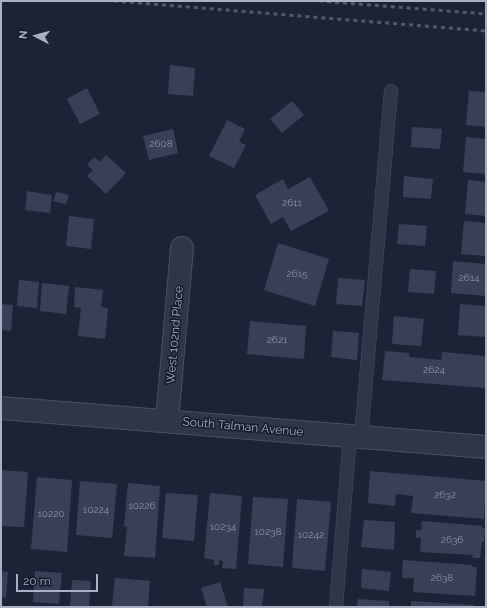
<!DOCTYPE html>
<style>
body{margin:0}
#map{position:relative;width:487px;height:608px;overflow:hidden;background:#1d2337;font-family:Raleway,sans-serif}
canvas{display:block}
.frame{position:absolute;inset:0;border:2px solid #aaafc5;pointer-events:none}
.north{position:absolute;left:16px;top:16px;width:40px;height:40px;-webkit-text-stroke:3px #161b2c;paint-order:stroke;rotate:276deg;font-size:11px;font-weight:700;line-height:16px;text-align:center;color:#aaafc5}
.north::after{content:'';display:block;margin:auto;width:14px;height:18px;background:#aaafc5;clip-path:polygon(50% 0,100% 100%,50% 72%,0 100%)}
.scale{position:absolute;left:16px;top:574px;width:82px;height:18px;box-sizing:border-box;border:2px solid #aaafc5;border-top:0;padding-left:5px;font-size:12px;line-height:14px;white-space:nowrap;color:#aaafc5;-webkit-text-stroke:3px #161b2c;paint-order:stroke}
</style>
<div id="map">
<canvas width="487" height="608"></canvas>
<div class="frame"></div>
<div class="north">N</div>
<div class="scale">20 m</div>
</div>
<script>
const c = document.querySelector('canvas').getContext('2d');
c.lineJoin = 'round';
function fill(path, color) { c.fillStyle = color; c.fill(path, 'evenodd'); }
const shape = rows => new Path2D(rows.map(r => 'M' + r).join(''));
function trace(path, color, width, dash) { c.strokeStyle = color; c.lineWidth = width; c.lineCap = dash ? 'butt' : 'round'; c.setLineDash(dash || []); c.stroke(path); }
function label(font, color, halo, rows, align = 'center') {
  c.font = font + ' Raleway,sans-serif'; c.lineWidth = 3; c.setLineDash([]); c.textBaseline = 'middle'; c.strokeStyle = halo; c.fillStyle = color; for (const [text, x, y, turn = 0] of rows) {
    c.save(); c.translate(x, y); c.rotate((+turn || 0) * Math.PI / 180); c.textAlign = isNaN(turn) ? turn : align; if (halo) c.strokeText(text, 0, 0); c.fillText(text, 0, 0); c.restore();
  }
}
fill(shape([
 [170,65,195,68,193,96,168,94],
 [87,88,100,114,80,124,67,99],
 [469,91,486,92,486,127,466,125],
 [292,101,304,115,282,133,270,119],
 [227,120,245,129,239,142,246,145,234,168,209,156],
 [412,127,442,129,440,149,411,147],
 [173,129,178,153,149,160,143,136],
 [466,137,486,139,486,174,463,172],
 [106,155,126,173,106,194,87,176,93,170,87,165,94,157,100,162],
 [404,176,433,179,431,199,403,197],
 [310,177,329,211,291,231,283,217,271,224,255,195,283,179,288,189],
 [468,180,486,182,486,216,465,214],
 [27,191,52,195,50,213,25,210],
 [56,192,69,195,66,204,53,201],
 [69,216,94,219,91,249,66,246],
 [464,221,486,223,486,256,461,254],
 [399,224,427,226,425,246,397,244],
 [278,243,329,259,315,306,264,290],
 [453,261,486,264,486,296,451,293],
 [410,269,436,271,434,294,408,292],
 [338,278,365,280,362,306,336,304],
 [19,280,39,282,37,308,17,306],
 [42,283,69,286,66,314,40,311],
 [75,287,103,290,101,307,108,308,105,339,78,336,81,308,74,307],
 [1,304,13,305,11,331,1,330],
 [460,304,486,306,486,337,458,335],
 [394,316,424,319,421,346,392,344],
 [250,321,306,326,304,359,247,354],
 [333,331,359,333,357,360,331,357],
 [385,351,409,353,409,357,441,360,442,352,486,356,486,388,382,380],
 [1,470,28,472,24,527,1,526],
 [370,471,486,481,484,519,411,513,413,496,396,494,395,506,368,503],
 [37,477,72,480,67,552,31,549],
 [80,481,117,484,112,538,76,535],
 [128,483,160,486,155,558,124,556,127,527,124,526],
 [166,493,198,495,194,541,162,538],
 [210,493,242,496,236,569,222,568,223,561,219,560,219,565,214,565,214,560,204,558],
 [253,497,288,499,283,567,248,564],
 [297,499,331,502,325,571,292,568],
 [364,520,395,522,394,550,361,547],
 [422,521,482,526,482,528,485,529,484,542,482,542,480,558,472,558,473,555,420,552,421,538,416,538,416,530,421,530],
 [403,560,472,565,472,567,477,567,475,596,413,592,414,578,402,578],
 [362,569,391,572,389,591,361,588],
 [1,571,8,572,6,598,1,597],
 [35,571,62,573,59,604,33,602],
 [115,578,150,581,148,607,112,606],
 [72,580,91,581,89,607,70,606],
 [220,582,228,607,207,607,201,588],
 [244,588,264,589,262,607,243,607],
 [358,599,389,601,389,607,357,607],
 [411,601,474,605,474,607,411,607]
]), '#384058');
const service = shape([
 [361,437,391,91],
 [336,607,350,436]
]);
const minor = shape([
 [1,408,486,447],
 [167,421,182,248]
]);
trace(service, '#4b5063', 14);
trace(minor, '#4b5063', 24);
trace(service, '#303648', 13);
trace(minor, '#303648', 22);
trace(shape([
 [114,1,486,31],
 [319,1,486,14]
]), '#52586f', 3, [4, 4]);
label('10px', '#8e93aa', null, [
 ["2608",161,144],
 ["2611",292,203],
 ["2615",297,274],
 ["2614",469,278],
 ["2621",277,340],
 ["2624",434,370],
 ["2632",445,495],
 ["10226",142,506],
 ["10224",96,510],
 ["10220",51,514],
 ["10234",223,527],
 ["10238",268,532],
 ["10242",311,535],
 ["2636",452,540],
 ["2638",442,578]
]);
label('12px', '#aaafc5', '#161b2c', [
 ["West 102nd Place",175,335,-85],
 ["South Talman Avenue",243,427,5]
]);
</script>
